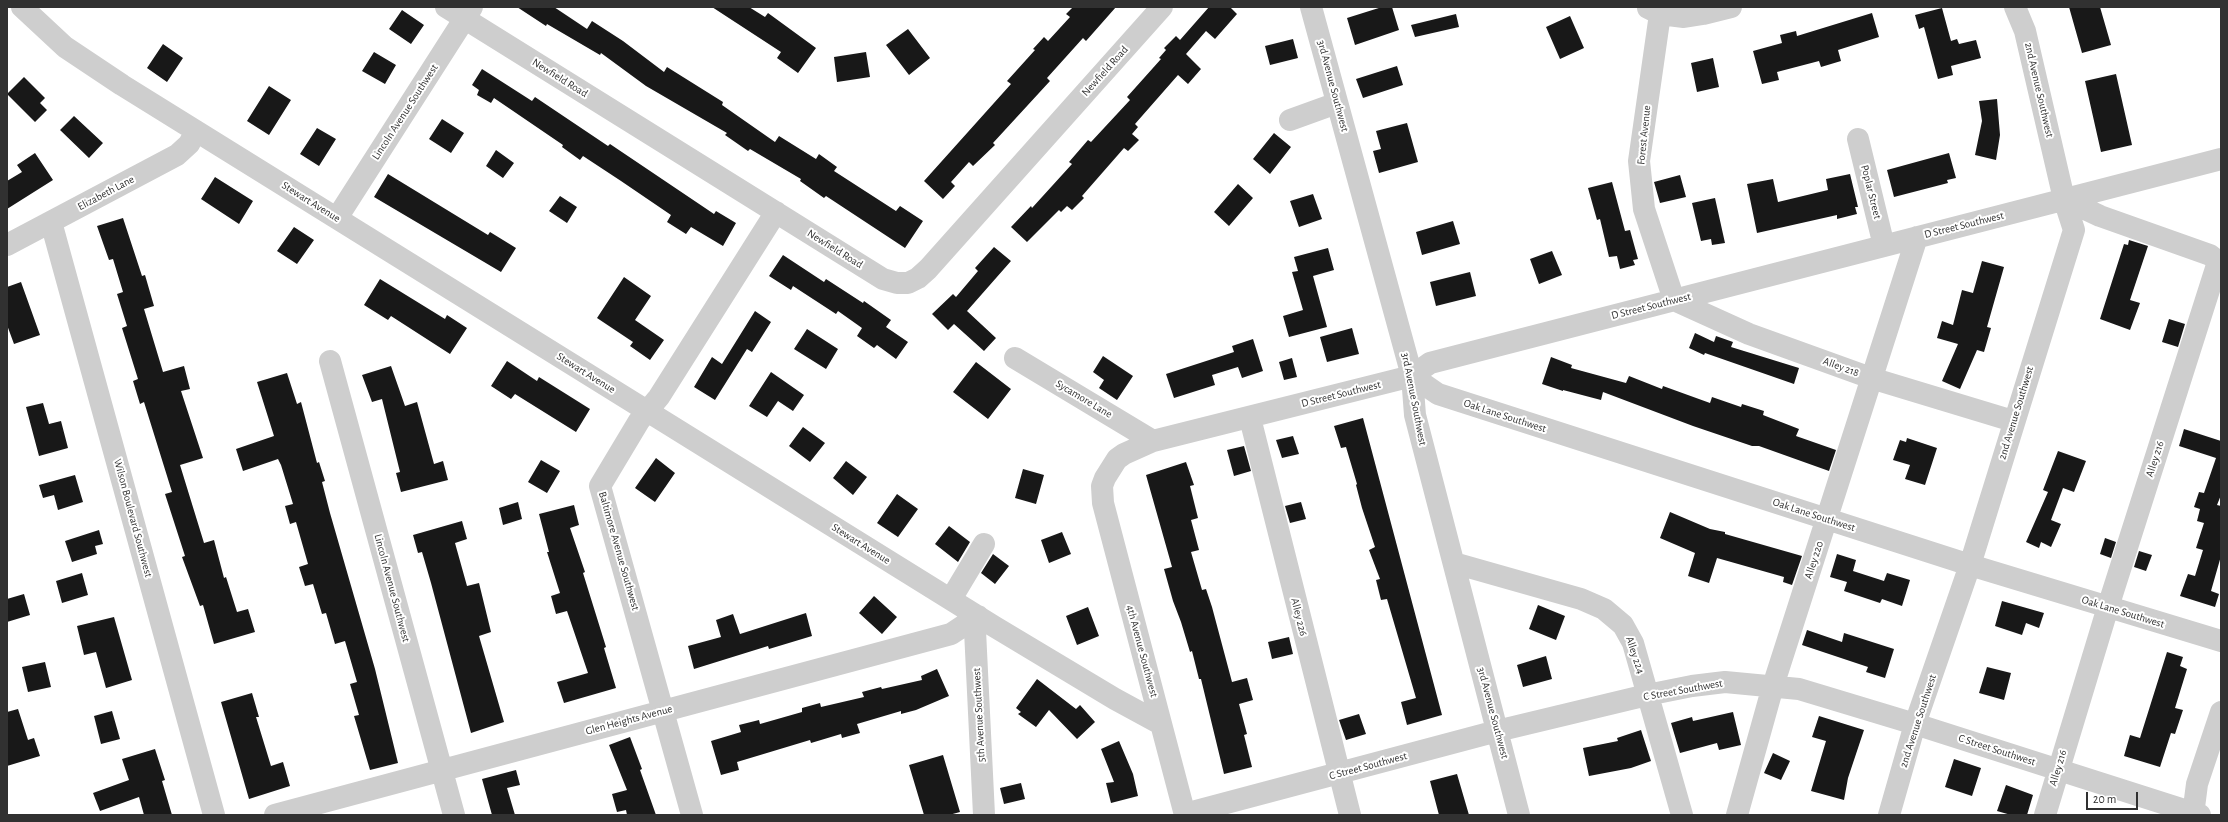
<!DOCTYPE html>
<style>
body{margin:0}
#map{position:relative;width:2228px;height:822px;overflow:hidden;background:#fff;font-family:"Alegreya Sans",sans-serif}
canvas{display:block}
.frame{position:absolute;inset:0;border:8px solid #313131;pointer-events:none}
.scale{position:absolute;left:2086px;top:792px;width:52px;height:18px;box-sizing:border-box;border:2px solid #313131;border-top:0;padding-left:5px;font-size:12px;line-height:14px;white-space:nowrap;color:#313131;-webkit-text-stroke:3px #fff;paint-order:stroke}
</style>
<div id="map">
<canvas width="2228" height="822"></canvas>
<div class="frame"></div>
<div class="scale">20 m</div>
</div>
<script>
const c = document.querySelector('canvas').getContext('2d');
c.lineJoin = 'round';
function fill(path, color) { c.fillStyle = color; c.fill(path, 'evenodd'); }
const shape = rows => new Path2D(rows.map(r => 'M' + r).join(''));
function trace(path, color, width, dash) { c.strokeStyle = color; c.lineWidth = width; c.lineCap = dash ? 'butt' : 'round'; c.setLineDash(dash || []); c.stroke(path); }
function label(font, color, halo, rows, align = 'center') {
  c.font = font + ' "Alegreya Sans",sans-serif'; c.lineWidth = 4; c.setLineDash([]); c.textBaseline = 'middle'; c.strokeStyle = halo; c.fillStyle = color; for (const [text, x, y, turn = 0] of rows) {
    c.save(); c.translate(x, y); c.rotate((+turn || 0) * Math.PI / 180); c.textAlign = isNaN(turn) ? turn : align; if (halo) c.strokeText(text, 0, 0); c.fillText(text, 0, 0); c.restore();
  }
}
fill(shape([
 [517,7,554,7,587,29,592,21,623,41,664,72,667,67,723,102,722,105,775,142,779,136,816,159,819,154,837,167,834,171,896,211,900,206,923,221,905,248,826,196,824,198,800,181,801,179,750,149,748,151,725,135,727,133,646,86,601,53,600,55,547,24,546,26],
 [712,7,749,7,765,17,768,13,816,48,798,73,777,58,781,52],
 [1073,7,1116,7,1086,41,1083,38,1047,78,1050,81,993,143,995,145,973,166,969,162,951,182,955,186,943,199,924,181,1011,84,1007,81,1035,50,1033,49,1044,37,1048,41,1070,17,1066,14],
 [1209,7,1230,7,1237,14,1215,39,1206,31,1186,54,1201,69,1188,84,1178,75,1135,124,1138,127,1132,134,1139,140,1128,151,1124,148,1082,196,1084,198,1072,210,1067,206,1061,212,1059,210,1027,242,1011,227,1031,206,1032,208,1072,164,1069,162,1088,140,1091,142,1130,100,1127,97,1161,59,1159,58,1166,50,1164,48,1176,36,1180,40],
 [1382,7,1392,7,1399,30,1355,45,1347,18],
 [2069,7,2100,7,2111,45,2082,53],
 [1942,8,1951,41,1957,39,1959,44,1976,40,1981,58,1951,66,1953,75,1938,79,1924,27,1919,29,1915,15],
 [402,10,424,25,411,44,389,29],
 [1872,13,1879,37,1838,50,1841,61,1821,67,1819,61,1777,72,1779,80,1762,84,1753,51,1782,43,1780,35,1796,31,1797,36],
 [1456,14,1459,27,1415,37,1411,25],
 [1570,16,1584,48,1560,59,1546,27],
 [908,29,930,58,909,75,886,45],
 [1293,39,1298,58,1270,65,1265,46],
 [163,44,183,58,167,82,147,68],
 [374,52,396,65,385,84,362,71],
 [866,52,870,77,837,82,834,57],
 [1713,58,1719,87,1697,92,1691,63],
 [1397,66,1403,85,1363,98,1356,79],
 [482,69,532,101,535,97,608,146,610,144,714,214,716,211,736,223,723,246,691,227,686,234,667,222,671,215,621,181,583,156,580,160,562,147,563,145,494,98,491,103,477,95,479,90,472,85],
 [2116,74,2132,145,2101,152,2085,81],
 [24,77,45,98,40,103,47,110,35,122,7,94],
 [269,86,291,100,269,135,247,121],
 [1997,99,2000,135,1996,160,1975,155,1982,121,1979,101],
 [74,116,103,143,89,158,60,130],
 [442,119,464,133,451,153,429,139],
 [1407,123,1418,162,1379,173,1373,151,1381,149,1376,131],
 [317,128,336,139,319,166,300,154],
 [1274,133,1291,147,1270,174,1253,159],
 [496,150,514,163,503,178,486,166],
 [35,153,53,180,7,209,7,181,22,172,17,165],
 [1949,153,1956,178,1947,180,1948,183,1894,197,1887,170],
 [388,174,488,235,490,232,516,248,501,272,374,197],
 [1850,174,1858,207,1855,207,1857,214,1837,219,1837,215,1757,233,1747,184,1773,179,1778,202,1828,190,1826,179],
 [1680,175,1686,197,1660,203,1654,182],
 [215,177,253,201,239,224,201,199],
 [1612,182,1625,231,1630,230,1638,259,1633,260,1635,265,1620,269,1617,256,1609,257,1600,219,1597,220,1588,188],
 [1238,184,1253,198,1229,226,1214,212],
 [1313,194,1322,219,1299,227,1290,201],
 [560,196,577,207,567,223,549,211],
 [1715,198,1725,243,1712,245,1711,239,1701,241,1692,203],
 [123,218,142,276,145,275,154,306,144,309,163,372,184,366,190,389,181,391,203,458,180,465,204,543,214,540,224,578,226,577,237,612,248,609,255,632,214,644,203,605,200,606,182,557,185,556,165,494,172,492,144,402,140,404,133,381,138,379,122,328,127,326,117,294,123,292,113,259,109,260,97,226],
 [1453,221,1460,244,1422,255,1416,232],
 [294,227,314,240,297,264,277,251],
 [2129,240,2148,246,2130,300,2140,303,2130,330,2100,319,2124,244,2128,245],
 [994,247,1011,261,967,311,996,338,984,351,954,324,948,330,932,314,953,294,956,297,978,271,975,268],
 [1328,248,1334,270,1313,276,1327,327,1289,337,1283,316,1303,310,1292,272,1298,271,1294,257],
 [1552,251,1562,275,1539,284,1530,259],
 [783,255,824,282,826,279,863,303,864,301,891,320,886,327,908,342,896,359,877,345,874,348,857,336,862,328,838,311,836,314,793,286,791,290,769,276],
 [1982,261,2004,267,1987,327,1991,328,1984,352,1977,350,1960,389,1942,381,1958,344,1937,338,1942,321,1953,325,1962,290,1973,293],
 [1470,272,1476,296,1436,306,1430,282],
 [624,277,651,296,635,320,664,340,650,360,630,346,633,342,597,318],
 [380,279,445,319,447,315,467,328,450,354,391,316,388,320,364,305],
 [21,282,40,335,14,344,7,325,7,287],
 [755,311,771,322,752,352,747,349,715,400,694,387,712,357,722,364],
 [2169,319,2185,324,2178,347,2162,342],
 [1352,328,1359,354,1327,362,1320,337],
 [807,329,838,349,826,369,794,349],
 [1695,333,1714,342,1716,336,1733,342,1731,347,1799,368,1794,384,1705,353,1704,355,1689,348],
 [1253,339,1263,371,1242,378,1238,367,1212,375,1215,385,1174,398,1166,374,1234,352,1232,346],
 [1103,356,1133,376,1117,400,1099,388,1104,380,1093,372],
 [1551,357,1572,365,1571,368,1626,383,1629,376,1662,389,1663,386,1710,403,1712,397,1741,407,1742,404,1764,411,1763,415,1799,429,1796,436,1836,450,1829,471,1759,446,1752,446,1693,426,1603,392,1601,400,1563,390,1563,391,1542,384],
 [1292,358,1297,377,1284,380,1279,362],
 [507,361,537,381,539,377,590,409,576,432,515,394,511,399,491,386],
 [976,362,1011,389,988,419,953,392],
 [391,366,405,406,417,402,434,464,443,461,448,480,401,492,396,473,400,472,382,399,372,402,362,375],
 [771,372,804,395,793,411,778,401,767,417,749,406],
 [287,373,297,404,301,402,317,463,319,462,325,481,322,482,330,513,375,669,398,763,370,770,354,716,359,715,350,684,357,682,345,641,335,644,326,613,322,614,313,584,305,586,299,567,308,564,296,522,290,524,285,506,293,504,281,465,278,459,243,471,236,449,274,436,257,382],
 [43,403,49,424,61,421,68,448,39,456,26,407],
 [1363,418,1442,715,1407,725,1401,702,1416,698,1387,599,1381,600,1376,580,1380,579,1369,550,1375,547,1362,508,1356,485,1357,484,1346,447,1341,448,1334,426],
 [803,427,825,443,810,462,789,446],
 [2184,429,2221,441,2221,495,2217,505,2221,506,2221,556,2211,591,2219,594,2215,607,2180,596,2188,574,2195,576,2203,550,2196,548,2204,523,2197,521,2200,509,2194,507,2199,492,2204,493,2216,458,2179,446],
 [1293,436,1299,454,1282,458,1276,440],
 [1907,438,1937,448,1925,485,1905,479,1910,465,1893,460,1900,440,1906,442],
 [1244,446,1251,471,1234,476,1227,450],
 [2058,451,2086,461,2074,492,2063,488,2051,520,2061,524,2051,547,2041,542,2039,548,2026,542,2048,492,2043,490],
 [656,458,675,473,655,502,635,488],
 [541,460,560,471,547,493,528,482],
 [846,461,867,477,853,495,833,478],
 [1186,462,1194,485,1190,486,1198,518,1191,520,1199,550,1191,552,1202,590,1206,589,1212,607,1232,682,1247,678,1253,700,1239,704,1247,734,1244,735,1252,767,1224,774,1201,679,1199,679,1192,651,1190,652,1181,622,1173,601,1164,569,1172,567,1146,475],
 [1023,469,1044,475,1036,504,1015,498],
 [75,475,83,502,58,510,54,495,43,498,39,485],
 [897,494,918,509,898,537,877,523],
 [518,502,522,519,503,525,499,508],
 [1301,502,1306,519,1290,523,1285,506],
 [574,505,579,525,570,528,585,572,583,573,606,647,604,648,616,688,564,703,557,682,588,673,567,611,556,614,551,596,560,593,547,552,549,552,539,514],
 [1670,512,1710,529,1725,532,1725,534,1802,556,1792,585,1783,582,1784,577,1717,558,1709,583,1688,576,1695,553,1660,538],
 [462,521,467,539,455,543,467,586,479,583,491,632,479,636,504,722,471,733,431,583,422,552,418,553,413,535],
 [949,526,970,542,958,562,935,544],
 [99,530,103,544,95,546,97,554,72,562,65,541],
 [1062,532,1071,554,1049,563,1041,540],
 [2105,538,2116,542,2111,558,2100,554],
 [2139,551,2152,555,2146,571,2134,567],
 [993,554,1009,566,995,584,981,573],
 [1837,554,1856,560,1853,571,1884,581,1887,573,1910,580,1902,606,1882,599,1880,603,1844,591,1847,582,1830,577],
 [82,573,88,595,62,603,56,581],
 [24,594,30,615,7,622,7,599],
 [874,596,897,617,882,634,859,613],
 [2002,601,2044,613,2039,628,2026,623,2022,635,1995,626],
 [1538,605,1565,616,1556,640,1529,629],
 [1088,607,1099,636,1077,645,1066,616],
 [806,613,812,636,769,649,768,646,694,669,688,646,721,637,716,620,733,614,740,634],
 [114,617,132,680,106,688,96,652,84,655,77,626],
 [1807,630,1842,642,1844,633,1894,649,1885,678,1866,672,1868,667,1802,645],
 [1289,637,1293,654,1272,659,1268,642],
 [2167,652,2183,657,2180,666,2187,669,2175,708,2183,710,2175,734,2171,733,2160,767,2124,756,2130,735,2140,738],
 [1546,656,1552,679,1523,687,1517,665],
 [45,662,51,687,28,692,22,667],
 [1987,667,2011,673,2004,700,1979,693],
 [937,669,949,696,916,710,901,714,901,711,857,724,860,733,842,738,841,734,811,743,810,740,737,762,739,770,721,775,711,741,741,732,739,725,759,720,760,724,802,712,802,708,820,703,821,707,864,697,862,692,881,687,882,689,922,680,921,676],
 [1037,679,1076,709,1080,705,1095,722,1077,739,1049,710,1036,727,1018,714,1021,712,1016,708],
 [252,693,259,717,256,717,271,766,283,762,290,786,249,799,221,702],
 [18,709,28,740,34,738,40,756,7,766,7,712],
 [112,711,120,739,101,744,94,716],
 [1733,712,1741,745,1719,750,1717,743,1680,753,1671,723,1692,717,1693,721],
 [1359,714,1366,734,1346,740,1339,720],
 [1819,716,1864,730,1848,778,1844,800,1811,791,1826,741,1812,737],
 [1641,730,1651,761,1631,768,1589,776,1583,748,1618,741,1617,738],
 [630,737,642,769,640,770,656,815,627,815,626,810,617,812,612,794,627,790,609,745],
 [1119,741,1133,774,1138,796,1111,803,1106,783,1114,782,1101,749],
 [155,749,165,780,162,781,172,815,144,815,139,797,100,811,93,793,129,780,122,759],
 [1773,753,1790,761,1781,780,1764,773],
 [943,755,960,812,949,815,924,815,909,765],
 [1954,759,1981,768,1972,796,1945,787],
 [516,770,520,785,507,788,515,815,492,815,482,779],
 [1457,774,1469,815,1439,815,1430,781],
 [1021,783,1025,799,1004,804,1000,788],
 [2006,785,2033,795,2027,815,2011,815,1997,811]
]), '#181818');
trace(shape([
 [22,7,65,47,122,85,995,627,1115,699,1161,724],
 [446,7,883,279,897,283,908,283,918,278,928,269,1162,7],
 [1311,7,1412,376,1415,415,1519,815],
 [1648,8,1660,14,1684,17,1703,14,1731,7],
 [1660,14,1639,161,1644,209,1674,300,1749,334,1871,378,2013,421],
 [1290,120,1337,103],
 [1858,139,1884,246],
 [337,218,472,7],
 [51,222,214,815],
 [7,245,177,155,189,144,196,131],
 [1015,358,1153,441],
 [330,361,454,815],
 [1412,376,1438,394,1970,565,2221,641],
 [1250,418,1350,815],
 [1454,563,1581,599,1604,609,1623,625,1633,643,1682,815],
 [951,599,984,544],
 [978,616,975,630,976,651,984,815],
 [1185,814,1497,731,1647,695,1692,686,1725,682,1799,689,1915,724,2200,815],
 [275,815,951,634,978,616],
 [692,815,600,486,639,421,659,397,776,212],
 [1185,815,1103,503,1102,486,1105,478,1117,459,1124,454,1153,441,1412,376,1430,363,2221,159],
 [1737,815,1773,686,1917,237],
 [1889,815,1915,724,1970,565,2074,230,2064,199,2025,31,2015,7],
 [2045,815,2108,607,2217,265,2215,259,2210,255,2100,216,2064,199],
 [2193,815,2197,784,2221,712]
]), '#cecece', 22);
label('11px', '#313131', '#fff', [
 ["Newfield Road",1105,71,-48],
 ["Newfield Road",560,78,32],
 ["3rd Avenue Southwest",1333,86,75],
 ["2nd Avenue Southwest",2039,90,77],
 ["Lincoln Avenue Southwest",405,112,-57],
 ["Forest Avenue",1644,135,-84],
 ["Poplar Street",1871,192,76],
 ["Elizabeth Lane",106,193,-28],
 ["Stewart Avenue",311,202,32],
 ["D Street Southwest",1964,225,-14],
 ["Newfield Road",835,249,32],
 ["D Street Southwest",1651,306,-14],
 ["Alley 218",1841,367,20],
 ["Stewart Avenue",586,373,32],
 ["D Street Southwest",1341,394,-14],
 ["Sycamore Lane",1084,399,31],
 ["3rd Avenue Southwest",1414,399,79],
 ["2nd Avenue Southwest",2016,413,-73],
 ["Oak Lane Southwest",1505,416,18],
 ["Alley 216",2155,459,-72],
 ["Oak Lane Southwest",1814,515,18],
 ["Wilson Boulevard Southwest",133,518,75],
 ["Stewart Avenue",861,544,32],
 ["Baltimore Avenue Southwest",619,551,74],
 ["Alley 220",1814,560,-72],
 ["Lincoln Avenue Southwest",392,588,75],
 ["Oak Lane Southwest",2123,612,17],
 ["Alley 226",1299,617,76],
 ["4th Avenue Southwest",1142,651,75],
 ["Alley 224",1635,655,72],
 ["C Street Southwest",1683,690,-10],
 ["3rd Avenue Southwest",1493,713,75],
 ["5th Avenue Southwest",979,715,-93],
 ["Glen Heights Avenue",629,720,-15],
 ["2nd Avenue Southwest",1918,721,-72],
 ["C Street Southwest",1997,750,18],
 ["C Street Southwest",1368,766,-15],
 ["Alley 216",2058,768,-73]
]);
</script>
